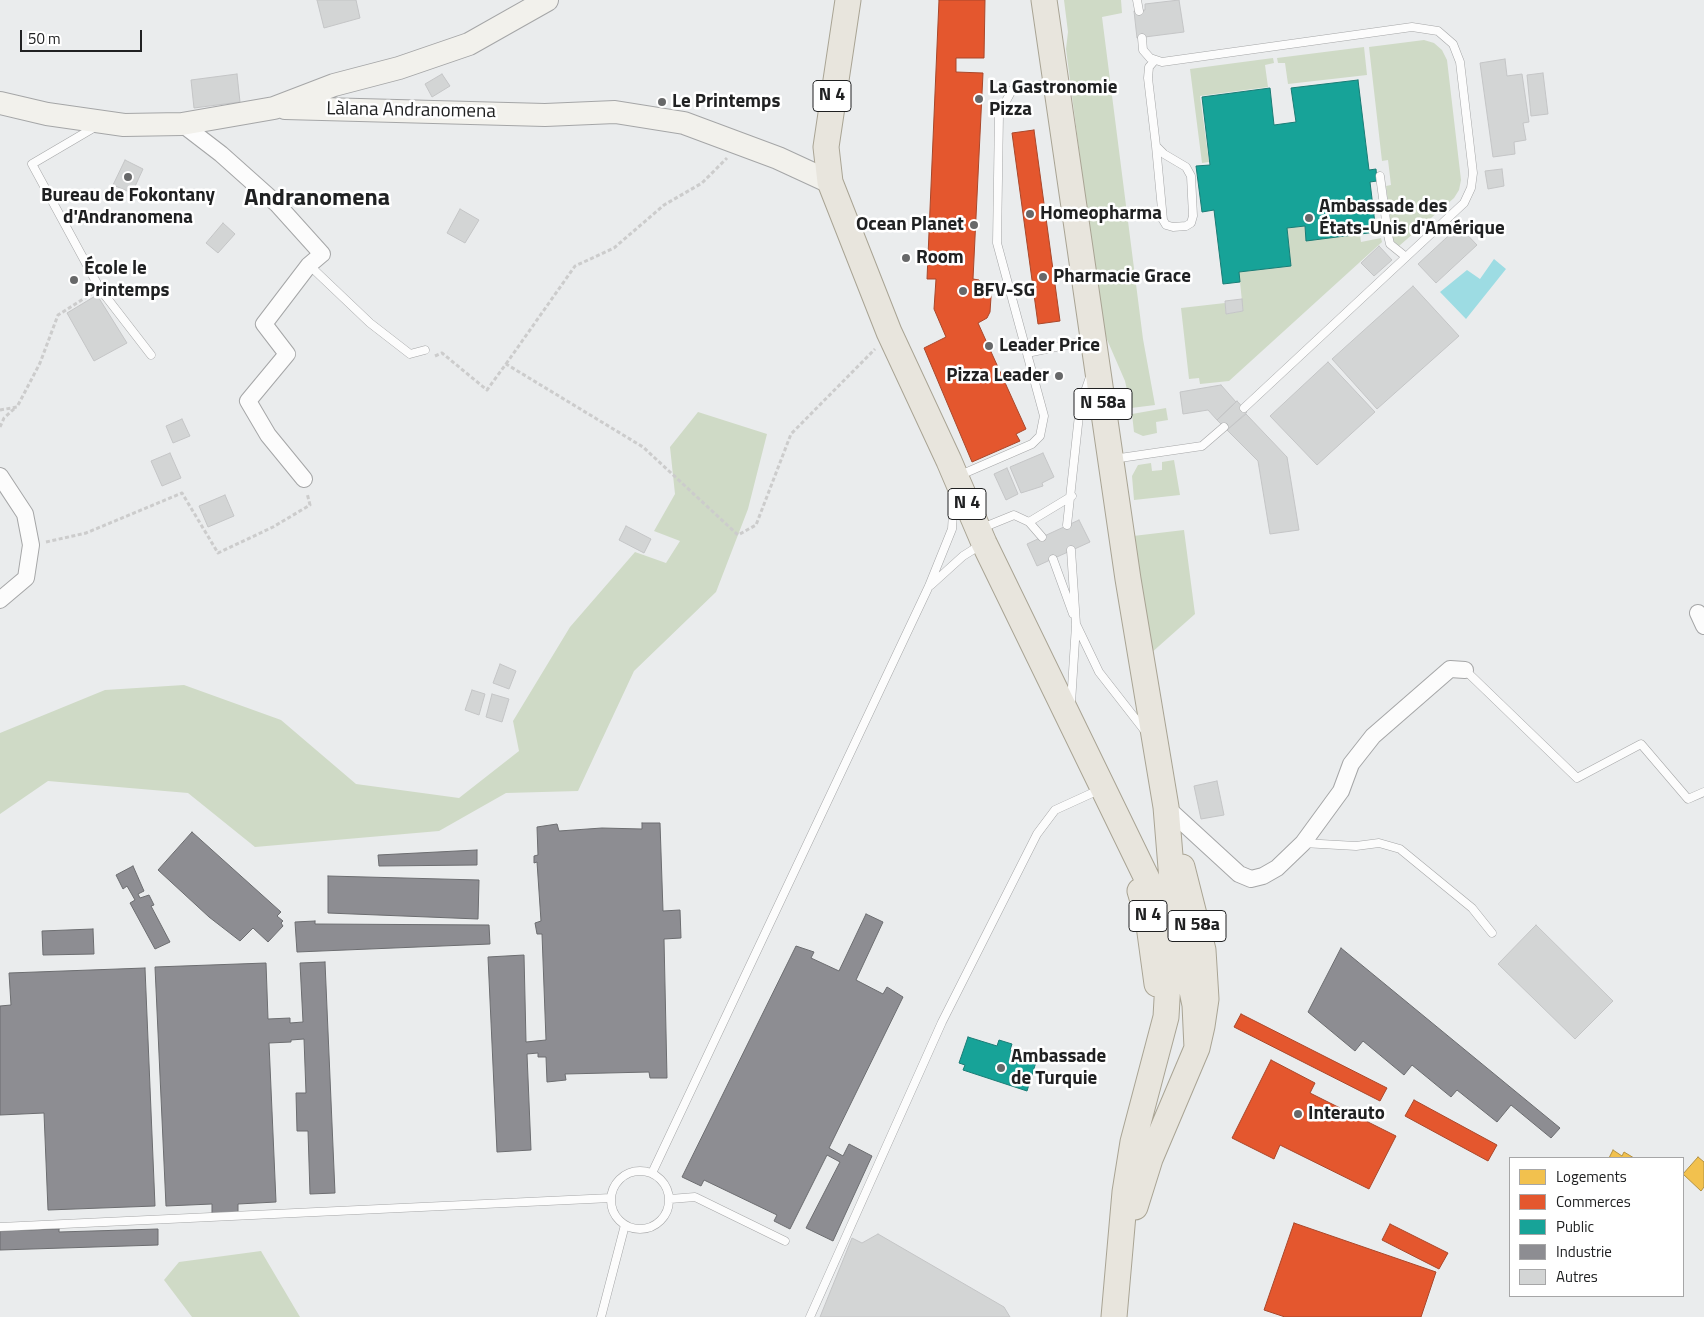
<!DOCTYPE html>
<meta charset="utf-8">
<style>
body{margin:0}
#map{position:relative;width:1704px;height:1317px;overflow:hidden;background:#eaeced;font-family:"Titillium Web",sans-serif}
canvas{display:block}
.legend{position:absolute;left:1509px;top:1157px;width:175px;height:140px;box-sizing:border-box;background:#fff;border:1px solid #a6a6a7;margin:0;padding:6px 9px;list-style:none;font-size:15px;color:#202122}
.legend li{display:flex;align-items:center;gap:10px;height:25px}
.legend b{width:25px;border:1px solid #a6a6a7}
.scale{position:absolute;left:20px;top:30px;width:122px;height:22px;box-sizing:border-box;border:2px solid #202122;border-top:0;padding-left:6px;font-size:15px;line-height:18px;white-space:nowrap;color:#202122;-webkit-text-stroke:4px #fff;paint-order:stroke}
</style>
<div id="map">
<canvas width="1704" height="1317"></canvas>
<ul class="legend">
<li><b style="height:14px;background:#f2c14e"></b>Logements</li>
<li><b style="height:14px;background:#e4572e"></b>Commerces</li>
<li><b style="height:14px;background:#17a398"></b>Public</li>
<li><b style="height:14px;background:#8d8d92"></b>Industrie</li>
<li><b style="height:14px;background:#d3d5d5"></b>Autres</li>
</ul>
<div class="scale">50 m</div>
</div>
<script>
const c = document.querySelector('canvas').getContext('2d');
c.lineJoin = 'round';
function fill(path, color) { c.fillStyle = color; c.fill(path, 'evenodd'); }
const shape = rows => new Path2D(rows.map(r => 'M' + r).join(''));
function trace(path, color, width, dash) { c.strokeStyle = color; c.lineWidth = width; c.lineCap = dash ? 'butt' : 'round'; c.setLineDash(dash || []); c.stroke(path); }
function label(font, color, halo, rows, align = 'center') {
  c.font = font + ' "Titillium Web",sans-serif'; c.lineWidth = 5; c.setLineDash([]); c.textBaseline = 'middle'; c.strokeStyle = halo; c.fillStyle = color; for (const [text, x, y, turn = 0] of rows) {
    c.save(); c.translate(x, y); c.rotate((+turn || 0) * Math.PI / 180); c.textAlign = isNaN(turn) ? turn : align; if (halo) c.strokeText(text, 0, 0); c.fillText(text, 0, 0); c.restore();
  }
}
fill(shape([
 [1064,0,1121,0,1122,13,1102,17,1143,339,1155,405,1131,408,1125,381,1102,328,1066,49,1068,32],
 [1424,40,1434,43,1442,50,1447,60,1461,180,1459,190,1454,198,1399,246,1393,241,1386,186,1391,185,1388,160,1382,161,1369,47],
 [1364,47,1367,75,1288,84,1285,63,1278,63,1277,58],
 [1273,58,1274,63,1265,65,1268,87,1200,96,1209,162,1202,163,1190,69],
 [1305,226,1306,240,1360,234,1361,242,1381,238,1382,242,1229,381,1200,384,1199,378,1189,379,1181,308,1225,303,1226,314,1243,311,1239,272,1291,266,1287,228],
 [1166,408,1168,420,1156,422,1157,433,1143,436,1134,432,1132,414],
 [698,412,767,434,748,509,716,592,634,671,578,791,506,793,439,831,255,847,188,793,48,781,0,814,0,733,105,690,184,685,281,720,356,784,459,798,519,751,513,721,570,627,635,552,666,563,680,541,654,531,675,494,670,447],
 [1174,460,1180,495,1134,500,1132,476,1138,465,1151,463,1152,471,1162,470,1162,462],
 [1184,530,1195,614,1150,654,1133,536],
 [261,1251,300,1317,192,1317,164,1280,179,1262]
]), '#cfdac6');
fill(shape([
 [1494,259,1506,269,1466,319,1440,292,1467,270,1480,279]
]), '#9ddce3');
const homes = shape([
 [1613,1150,1622,1156,1624,1152,1634,1158,1609,1158,1613,1150],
 [1698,1157,1704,1162,1704,1187,1701,1191,1683,1174,1698,1157]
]);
fill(homes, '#f2c14e');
trace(homes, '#b39141', 1);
const shops = shape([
 [939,0,985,0,984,58,956,58,956,72,983,73,973,279,979,280,989,290,991,297,990,312,987,318,978,323,1026,429,1016,434,1020,441,972,462,924,348,946,337,934,309,936,279,927,279,939,0],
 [1034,130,1060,321,1038,324,1012,133,1034,130],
 [1241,1014,1387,1088,1380,1101,1234,1027,1241,1014],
 [1271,1060,1315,1083,1310,1093,1396,1136,1369,1189,1280,1145,1274,1159,1232,1138,1271,1060],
 [1414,1100,1497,1145,1488,1161,1405,1116,1414,1100],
 [1294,1223,1436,1272,1421,1317,1285,1317,1264,1310,1294,1223],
 [1390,1224,1448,1253,1439,1269,1382,1240,1390,1224]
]);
fill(shops, '#e4572e');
trace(shops, '#a9472a', 1);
const public = shape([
 [1358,80,1369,170,1376,169,1377,181,1370,182,1376,232,1306,241,1305,226,1287,228,1291,266,1239,272,1240,282,1223,284,1214,210,1202,212,1196,166,1210,165,1202,97,1270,88,1274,125,1296,122,1291,88,1358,80],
 [968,1037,997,1046,999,1040,1012,1044,1010,1050,1037,1059,1027,1091,963,1070,965,1065,959,1063,968,1037]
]);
fill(public, '#17a398');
trace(public, '#1a7c75', 1);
const industry = shape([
 [642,823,660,823,663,911,680,910,681,938,664,939,667,1078,650,1078,649,1072,565,1074,566,1080,547,1082,546,1057,538,1057,538,1053,527,1054,531,1150,497,1152,488,957,524,955,526,1042,546,1040,542,934,537,934,535,923,541,921,537,862,534,863,534,856,538,855,537,827,557,824,559,831,602,828,642,829,642,823],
 [192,832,281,912,277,916,283,921,281,923,283,926,268,942,253,928,240,941,209,917,158,870,192,832],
 [477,850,477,865,379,866,378,855,477,850],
 [133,866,144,891,138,894,140,898,149,895,154,905,151,906,170,942,155,949,130,903,135,900,127,886,123,889,116,875,133,866],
 [328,876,479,880,478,919,328,913,328,876],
 [866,914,883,922,856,980,883,994,887,987,903,997,829,1148,843,1156,849,1144,872,1156,833,1241,806,1228,840,1162,827,1155,790,1229,774,1221,777,1215,704,1180,701,1186,682,1177,796,946,814,952,811,958,839,971,866,914],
 [315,921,315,924,489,925,490,944,297,952,295,922,315,921],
 [93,929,94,954,43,955,42,931,93,929],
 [1341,948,1560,1128,1551,1138,1511,1105,1497,1122,1457,1090,1451,1097,1412,1065,1404,1075,1363,1041,1355,1051,1308,1012,1341,948],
 [325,962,335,1193,310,1194,308,1131,297,1131,296,1093,306,1093,304,1039,291,1040,291,1042,269,1043,276,1202,238,1204,238,1214,212,1215,212,1204,166,1206,155,967,266,963,268,1019,290,1018,290,1023,303,1022,300,963,325,962],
 [145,968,155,1206,48,1210,44,1113,0,1115,0,1006,11,1005,9,973,145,968],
 [59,1229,59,1232,158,1229,158,1245,0,1250,0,1231,59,1229]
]);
fill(industry, '#8d8d92');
trace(industry, '#6c6d70', 1);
const building = shape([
 [317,0,356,0,360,18,324,28,317,0],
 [1179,0,1184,32,1137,38,1134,11,1145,10,1145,4,1179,0],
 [1505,59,1507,76,1522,74,1529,122,1523,123,1526,140,1514,142,1515,154,1493,157,1480,63,1505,59],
 [1543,73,1548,114,1531,116,1527,75,1543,73],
 [237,74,240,102,194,108,191,80,237,74],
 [442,74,450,86,432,97,425,84,442,74],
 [125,160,143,169,132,193,113,185,125,160],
 [1502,169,1504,186,1488,189,1485,171,1502,169],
 [460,209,479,220,465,243,447,233,460,209],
 [223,223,235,234,218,253,206,243,223,223],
 [1459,226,1477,245,1436,283,1418,264,1459,226],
 [1379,246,1392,260,1374,276,1361,263,1379,246],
 [1413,286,1459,336,1377,409,1332,359,1413,286],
 [97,295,127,343,94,361,67,313,97,295],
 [1242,299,1243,311,1226,314,1225,301,1242,299],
 [1328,362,1375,412,1317,465,1270,416,1328,362],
 [1221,385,1236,402,1217,420,1208,410,1183,414,1180,392,1221,385],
 [1237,401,1247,412,1227,430,1217,420,1237,401],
 [1246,414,1287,457,1299,530,1270,534,1258,461,1227,430,1246,414],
 [182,419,190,436,173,443,166,426,182,419],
 [170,453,181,478,162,486,151,461,170,453],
 [1043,453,1054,477,1042,483,1043,486,1021,493,1010,467,1043,453],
 [1007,468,1018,494,1006,500,994,474,1007,468],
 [225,495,234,516,208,527,199,506,225,495],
 [1079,520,1090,542,1037,566,1027,544,1079,520],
 [626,526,651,539,644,553,619,540,626,526],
 [500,664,516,671,509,689,493,683,500,664],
 [472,690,485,694,479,715,465,710,472,690],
 [492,694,509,699,502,722,486,717,492,694],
 [1217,781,1224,815,1201,819,1194,786,1217,781],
 [1536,925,1613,1001,1575,1039,1498,964,1536,925],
 [878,1234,1004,1307,1010,1317,820,1317,852,1238,862,1243,878,1234]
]);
fill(building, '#d3d5d5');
trace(building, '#c4c5c6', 1);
const lane = shape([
 [1137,0,1139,11],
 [1142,38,1143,50,1150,58,1162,62,1412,27,1438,31,1453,44,1460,62,1473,173,1471,188,1464,203,1244,408],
 [1155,60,1149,67,1148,78,1156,146,1164,154,1186,167,1191,176,1193,216,1191,223,1186,226,1173,227,1166,225,1163,220,1156,146],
 [95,127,32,164,100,289,151,355],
 [1380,176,1388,235,1390,244,1406,257],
 [309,265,370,323,410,354,425,350],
 [1027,353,1089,340],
 [1113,459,1202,446,1224,427],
 [958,476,1032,444,1040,436,1044,416,997,243,999,114,1012,90,1052,83],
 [1029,522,1072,496],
 [1067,525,1080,406,1090,377],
 [982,528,1014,515,1029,522,1042,537],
 [1071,550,1076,624,1099,672,1145,731],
 [1053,559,1073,614],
 [931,585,963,556,982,544],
 [1465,670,1577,778,1641,744,1688,799,1704,792],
 [1071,703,1076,625],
 [1303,843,1356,846,1379,843,1400,849,1472,908,1492,933],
 '611 1200a29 29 0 1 1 58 0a29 29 0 1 1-58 0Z',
 [652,1173,929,586,952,529,954,496],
 [670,1199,695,1197,785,1241],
 [0,1227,611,1198],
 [601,1317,625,1225],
 [810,1317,942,1022,1037,834,1055,810,1101,789]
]);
const street = shape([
 [182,124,221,154,277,204,322,254,309,265,264,324,287,354,248,401,268,435,304,479],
 [0,476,25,514,31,545,26,578,0,600],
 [1698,613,1704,626],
 [1166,807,1239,874,1251,879,1263,876,1277,868,1303,843,1341,791,1351,764,1373,736,1450,669,1465,670]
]);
const secondary = shape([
 [0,103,47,114,124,125,182,124,274,108,334,85,399,68,469,44,547,0],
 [285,108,545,115,615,112,684,123,778,158,830,182]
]);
const primary = shape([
 [848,0,826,147,830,182,889,332,949,461,984,543,1172,930,1188,972,1195,1005,1197,1048],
 [1044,0,1128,579,1166,807,1173,892,1166,1017,1133,1142,1125,1192,1114,1317],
 [1140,891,1148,918,1157,984],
 [1135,1207,1150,1159,1197,1048,1202,1026,1206,999,1203,950,1182,867]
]);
trace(lane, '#a5a6a7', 9);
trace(street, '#a5a6a7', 18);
trace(secondary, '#a5a6a7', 24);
trace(primary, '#a9a494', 27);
trace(shape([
 [435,356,442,353,487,390,506,364,643,447,738,535,756,525,791,434,875,349],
 [506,364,575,266,614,248,664,205,702,183,727,158],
 [0,410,17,407,40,363,58,315,91,294],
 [0,427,4,418,15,408],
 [46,542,86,533,182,493,218,553,273,527,310,505,307,493]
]), '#ccc', 3, [4, 2.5]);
trace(lane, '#fcfcfc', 8);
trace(street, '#fcfcfc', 16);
trace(secondary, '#f2f1ec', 22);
trace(primary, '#e8e5dd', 25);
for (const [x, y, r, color] of [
 [979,99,5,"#676869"],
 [662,102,5,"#676869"],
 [128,177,5,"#676869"],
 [1030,214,5,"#676869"],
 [1309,218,5,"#676869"],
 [974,225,5,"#676869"],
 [906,258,5,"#676869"],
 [1043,277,5,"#676869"],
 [74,280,5,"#676869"],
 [963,291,5,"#676869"],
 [989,346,5,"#676869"],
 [1059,376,5,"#676869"],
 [1001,1068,5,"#676869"],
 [1298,1114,5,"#676869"]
]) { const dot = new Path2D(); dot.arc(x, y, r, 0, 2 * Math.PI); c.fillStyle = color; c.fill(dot); trace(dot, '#fff', 2); }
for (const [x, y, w] of [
 [832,96,38],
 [1103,404,58],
 [967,504,38],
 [1148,916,38],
 [1197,926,58]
]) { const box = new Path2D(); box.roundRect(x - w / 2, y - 15.5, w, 31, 4); c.fillStyle = '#fff'; c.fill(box); trace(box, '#202122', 1); }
label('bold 18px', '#202122', null, [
 ["N 4",832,96],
 ["N 58a",1103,404],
 ["N 4",967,504],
 ["N 4",1148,916],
 ["N 58a",1197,926]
]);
label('bold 19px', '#202122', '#fff', [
 ["La Gastronomie",989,88],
 ["Pizza",989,110],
 ["Le Printemps",672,102],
 ["Bureau de Fokontany",128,196,"center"],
 ["d'Andranomena",128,218,"center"],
 ["Ambassade des",1319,207],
 ["États-Unis d'Amérique",1319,229],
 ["Homeopharma",1040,214],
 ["Ocean Planet",964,225,"right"],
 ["Room",916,258],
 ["École le",84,269],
 ["Printemps",84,291],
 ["Pharmacie Grace",1053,277],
 ["BFV-SG",973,291],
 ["Leader Price",999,346],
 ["Pizza Leader",1049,376,"right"],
 ["Ambassade",1011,1057],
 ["de Turquie",1011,1079],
 ["Interauto",1308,1114]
], 'left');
label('19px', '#202122', '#fff', [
 ["Làlana Andranomena",411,111,1]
]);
label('bold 24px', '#202122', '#fff', [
 ["Andranomena",317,199]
]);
</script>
